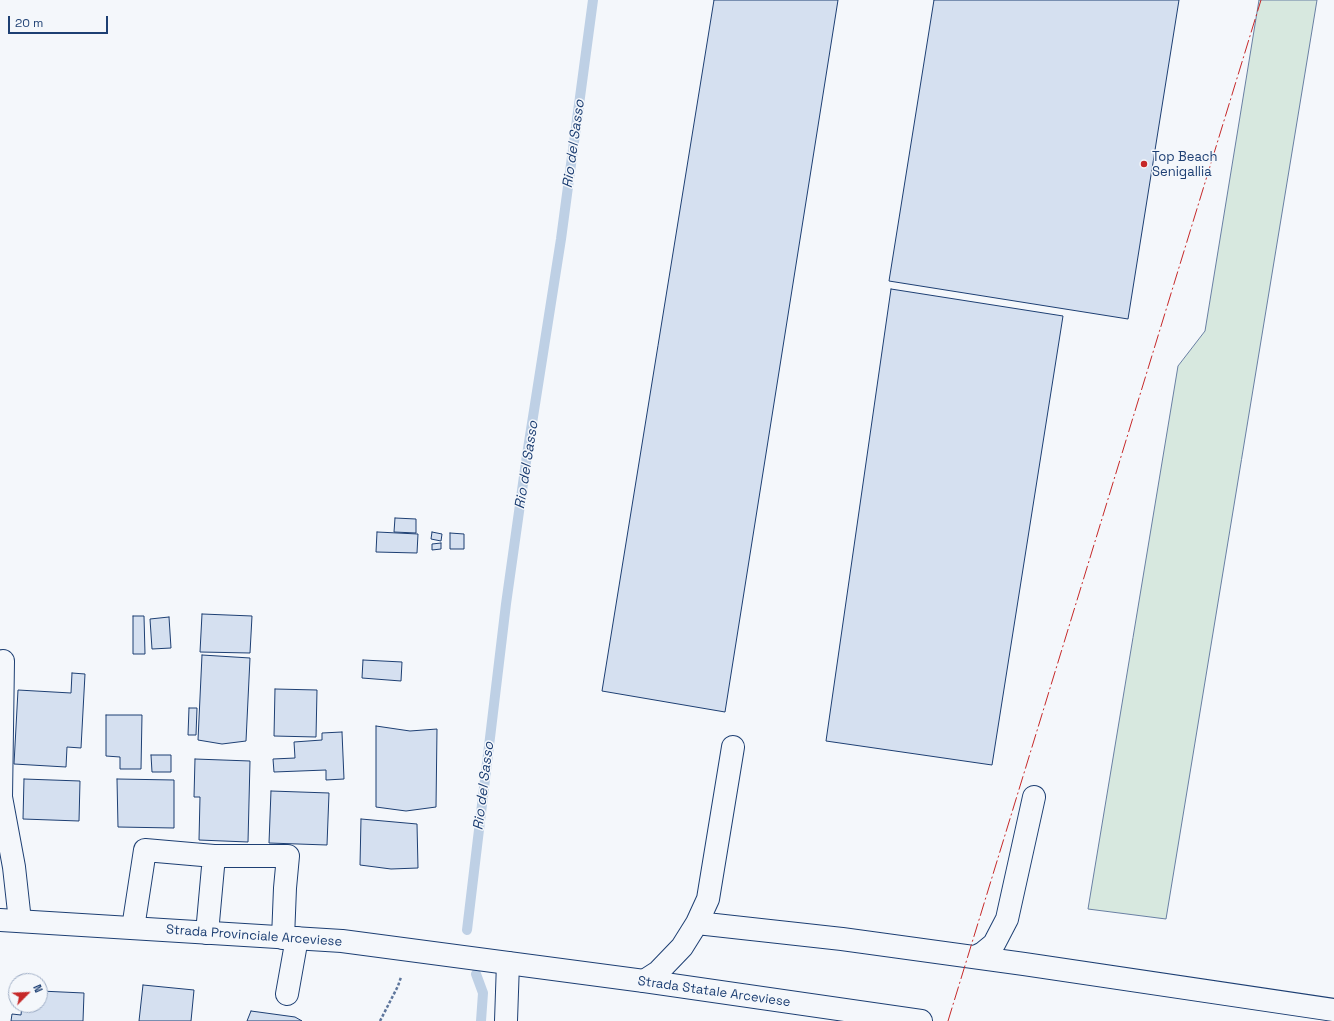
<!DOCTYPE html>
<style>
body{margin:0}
#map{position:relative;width:1334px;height:1021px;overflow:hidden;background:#f4f7fb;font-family:"Space Grotesk",sans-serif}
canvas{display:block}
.north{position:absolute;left:8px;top:973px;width:40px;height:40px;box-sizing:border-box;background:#f4f7fb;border:1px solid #9eadc5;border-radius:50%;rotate:66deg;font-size:11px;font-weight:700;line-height:16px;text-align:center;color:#1d3f73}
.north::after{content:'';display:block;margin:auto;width:14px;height:18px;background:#c62828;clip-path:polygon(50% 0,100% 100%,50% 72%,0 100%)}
.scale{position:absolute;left:8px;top:16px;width:100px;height:18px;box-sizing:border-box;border:2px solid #1d3f73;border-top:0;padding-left:5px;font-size:12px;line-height:14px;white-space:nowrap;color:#1d3f73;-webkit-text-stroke:3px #f4f7fb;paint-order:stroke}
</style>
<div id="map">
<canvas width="1334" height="1021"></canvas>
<div class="north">N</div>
<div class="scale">20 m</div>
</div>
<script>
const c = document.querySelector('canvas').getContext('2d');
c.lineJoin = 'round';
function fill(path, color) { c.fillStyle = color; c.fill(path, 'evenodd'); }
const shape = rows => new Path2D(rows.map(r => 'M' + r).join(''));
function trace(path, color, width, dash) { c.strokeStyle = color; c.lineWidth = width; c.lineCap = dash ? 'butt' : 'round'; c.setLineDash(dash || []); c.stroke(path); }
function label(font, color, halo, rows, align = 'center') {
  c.font = font + ' "Space Grotesk",sans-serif'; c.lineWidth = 3; c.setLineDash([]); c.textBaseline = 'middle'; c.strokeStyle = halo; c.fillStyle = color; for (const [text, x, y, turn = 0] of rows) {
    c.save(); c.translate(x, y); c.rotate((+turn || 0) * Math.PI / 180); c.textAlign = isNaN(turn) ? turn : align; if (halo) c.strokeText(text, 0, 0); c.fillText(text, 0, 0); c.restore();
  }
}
const green = shape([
 [1259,0,1317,0,1166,919,1088,909,1178,366,1205,331,1259,0]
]);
fill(green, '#d7e8df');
trace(green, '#687fa3', 1);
trace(shape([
 [467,930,506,604,527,455,561,239,593,0],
 [476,974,483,993,481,1021]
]), '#bed0e5', 10);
const building = shape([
 [714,0,838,0,725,712,602,691,714,0],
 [934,0,1179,0,1128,319,889,281,934,0],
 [891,289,1063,316,992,765,826,741,891,289],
 [395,518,416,519,416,533,394,532,395,518],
 [377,532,418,534,417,553,376,552,377,532],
 [432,532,442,534,441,541,431,539,432,532],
 [450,533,464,534,464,549,450,549,450,533],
 [441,543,441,549,432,550,432,544,441,543],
 [202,614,252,616,250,653,200,652,202,614],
 [133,616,144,616,145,654,133,654,133,616],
 [169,617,171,648,152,649,150,619,169,617],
 [202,655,250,658,246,741,222,744,198,740,202,655],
 [363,660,402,662,401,681,362,678,363,660],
 [72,673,85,674,81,748,67,747,66,767,14,764,18,690,71,693,72,673],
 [275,689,317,690,316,737,274,736,275,689],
 [189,708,197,708,196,735,188,735,189,708],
 [106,715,142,715,141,769,120,769,120,757,106,756,106,715],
 [376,726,410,731,437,729,436,807,406,811,376,807,376,726],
 [342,732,344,779,326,780,326,770,274,772,273,759,295,758,294,742,322,740,322,733,342,732],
 [151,755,171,755,171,772,152,772,151,755],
 [195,759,250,761,248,842,199,840,200,797,194,797,195,759],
 [24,779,80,781,79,821,23,819,24,779],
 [117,779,174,780,174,828,118,827,117,779],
 [271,791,329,793,327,845,269,843,271,791],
 [361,819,417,824,418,868,391,869,360,865,361,819],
 [143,985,194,990,191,1021,139,1021,143,985],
 [40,991,84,993,83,1021,11,1021,12,1014,21,1015,22,1005,40,1005,40,991],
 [251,1011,295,1017,302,1021,247,1021,251,1011]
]);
fill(building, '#d5e0f0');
trace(building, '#1d3f73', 1);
const minor = shape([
 [3,661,1,797,14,867,20,921],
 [697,923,842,939,1024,964,1334,1010],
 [133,928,145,850,214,856],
 [207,933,214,856,288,856,285,888,283,938],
 [975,957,983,953,994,944,1007,919,1034,797],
 [644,981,658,972,682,947,697,923,708,899,733,747],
 [287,994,297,938],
 [506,1021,508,963]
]);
const major = shape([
 [0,920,342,941,644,981,921,1021]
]);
trace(minor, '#1d3f73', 24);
trace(major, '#1d3f73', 24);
trace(shape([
 [380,1021,398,986,401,977]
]), '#5e769c', 2.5, [3, 2]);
trace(minor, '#f4f7fb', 22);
trace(major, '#f4f7fb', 22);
trace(shape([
 [948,1021,1261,0]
]), '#c62828', 1, [14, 3, 2, 3]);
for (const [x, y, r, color] of [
 [1144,164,4,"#c62828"]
]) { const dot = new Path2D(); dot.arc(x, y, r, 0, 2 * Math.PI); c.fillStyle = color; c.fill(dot); trace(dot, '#f4f7fb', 1.5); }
label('13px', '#1d3f73', '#f4f7fb', [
 ["Top Beach",1152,157],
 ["Senigallia",1152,172]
], 'left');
label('13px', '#1d3f73', '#f4f7fb', [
 ["Strada Provinciale Arceviese",254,936,4],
 ["Strada Statale Arceviese",714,992,8]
]);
label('italic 14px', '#1d3f73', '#f4f7fb', [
 ["Rio del Sasso",574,144,-82],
 ["Rio del Sasso",527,465,-81],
 ["Rio del Sasso",484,786,-83]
]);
</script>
